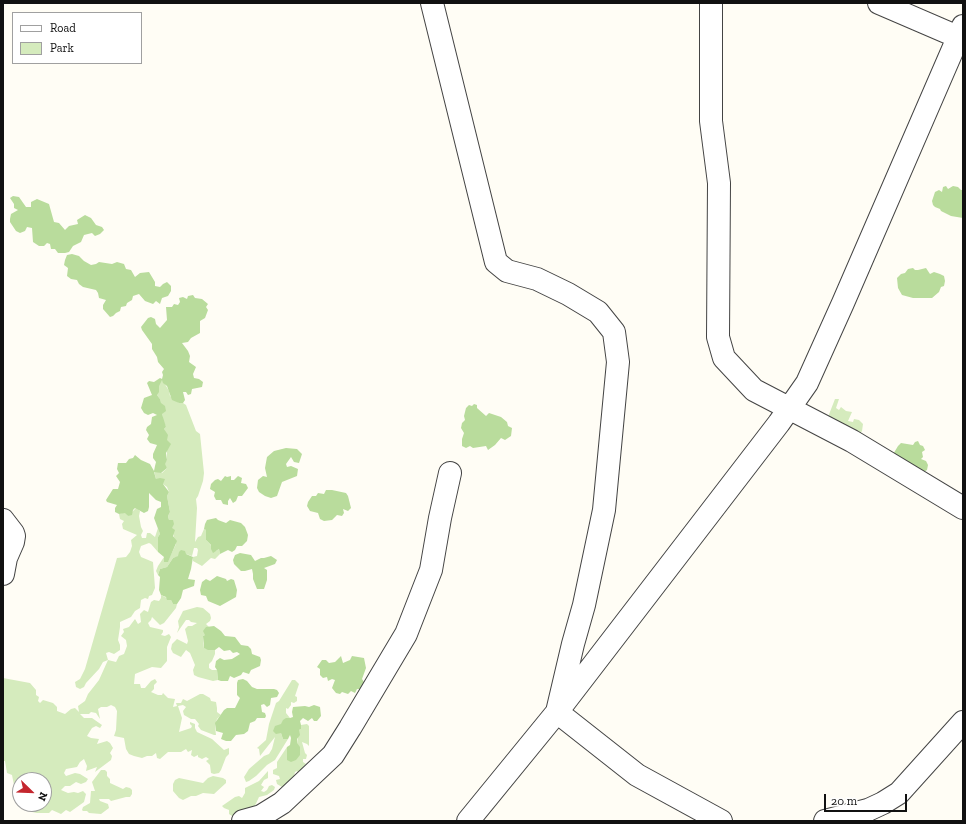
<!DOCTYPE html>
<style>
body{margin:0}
#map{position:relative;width:966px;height:824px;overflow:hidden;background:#fffdf5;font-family:"Zilla Slab",serif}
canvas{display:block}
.frame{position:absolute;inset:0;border:4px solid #111;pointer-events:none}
.legend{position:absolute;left:12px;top:12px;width:130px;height:52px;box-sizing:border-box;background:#fff;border:1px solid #a0a0a0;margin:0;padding:5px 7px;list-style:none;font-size:12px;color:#111}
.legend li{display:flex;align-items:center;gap:8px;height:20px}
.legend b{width:20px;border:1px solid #a0a0a0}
.north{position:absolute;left:12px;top:772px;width:40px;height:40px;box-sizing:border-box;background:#fff;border:1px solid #a0a0a0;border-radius:50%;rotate:113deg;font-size:11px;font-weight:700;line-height:16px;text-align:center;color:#111}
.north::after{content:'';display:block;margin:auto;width:14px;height:18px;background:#c4262e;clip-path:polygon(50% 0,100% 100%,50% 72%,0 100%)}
.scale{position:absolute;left:824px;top:794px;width:83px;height:18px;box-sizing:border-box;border:2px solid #111;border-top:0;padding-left:5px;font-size:12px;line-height:14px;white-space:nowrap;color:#111;-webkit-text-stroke:3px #fff;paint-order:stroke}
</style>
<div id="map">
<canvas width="966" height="824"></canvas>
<div class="frame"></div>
<ul class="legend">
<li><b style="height:5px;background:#fff"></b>Road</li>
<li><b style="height:11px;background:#d5ebbd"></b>Park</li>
</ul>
<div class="north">N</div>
<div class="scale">20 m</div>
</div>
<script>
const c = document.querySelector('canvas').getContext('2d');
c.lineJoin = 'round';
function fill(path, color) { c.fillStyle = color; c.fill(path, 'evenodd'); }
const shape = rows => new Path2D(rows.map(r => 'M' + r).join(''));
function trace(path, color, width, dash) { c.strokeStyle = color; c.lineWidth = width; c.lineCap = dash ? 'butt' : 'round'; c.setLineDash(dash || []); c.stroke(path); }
fill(shape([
 [162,379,169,391,170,396,179,403,183,403,186,405,196,431,200,434,204,473,203,481,198,496,196,499,197,508,195,542,198,537,201,536,204,529,206,530,206,540,216,551,219,549,220,554,215,559,211,558,202,566,193,561,193,557,197,556,198,550,197,548,194,548,192,556,186,554,173,558,167,567,160,569,158,575,156,571,158,566,164,557,168,561,176,544,168,516,170,512,167,496,169,492,167,487,156,479,154,471,162,473,167,468,164,464,167,460,167,440,164,429,166,427,163,421,160,399,157,395,158,386],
 [835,399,839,399,836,408,839,410,841,407,846,411,852,412,848,421,853,422,854,419,859,420,863,424,862,431,859,435,828,417],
 [136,508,140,511,139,516,141,527,143,531,141,535,142,538,146,538,147,533,150,533,155,537,158,528,160,534,158,537,158,552,151,544,149,543,141,546,139,552,141,557,153,562,155,588,152,595,149,596,148,599,145,598,141,600,140,608,135,611,131,617,120,622,120,627,118,640,120,645,120,650,114,654,109,652,106,653,108,660,116,662,119,656,124,654,127,646,126,640,121,636,124,632,123,629,129,627,135,619,138,624,141,622,140,614,144,610,148,612,151,602,154,600,159,601,161,598,161,595,171,600,173,604,177,604,176,608,164,623,160,625,152,617,151,620,148,623,150,627,163,630,163,632,161,635,165,636,169,634,171,637,167,647,167,661,161,668,152,667,135,674,134,684,140,684,141,688,145,688,151,681,155,679,157,682,154,685,154,689,151,692,158,695,162,695,163,693,168,698,175,699,173,707,177,706,176,703,181,703,183,699,187,701,200,694,203,694,210,698,211,701,216,702,217,708,217,712,221,715,217,719,215,726,216,735,214,735,201,730,198,726,199,724,195,719,191,719,184,715,183,711,186,707,183,705,178,706,182,718,179,732,191,728,192,726,190,724,190,722,195,724,195,728,197,732,212,739,224,750,229,748,229,754,226,757,221,770,219,773,214,774,211,773,210,765,206,761,209,759,206,757,202,759,198,757,198,755,194,757,191,755,192,750,188,752,186,749,181,752,168,752,160,759,157,758,156,753,152,756,147,756,142,758,134,756,129,754,126,749,124,738,114,736,116,730,117,711,115,707,111,705,107,707,101,707,98,709,100,719,96,713,91,712,89,714,80,714,84,718,92,718,102,725,100,728,96,726,92,728,87,736,91,738,99,739,97,744,107,741,110,743,113,748,110,753,112,756,111,760,95,772,97,767,86,771,87,766,84,759,80,762,77,767,66,769,64,773,66,776,75,773,80,774,88,779,86,782,81,784,76,782,70,786,65,786,61,790,68,793,74,792,78,793,83,791,86,794,84,802,70,812,66,810,61,814,52,810,49,813,37,813,32,812,32,806,27,807,22,804,44,804,44,780,20,780,20,788,14,785,12,775,7,773,5,761,3,761,3,678,30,683,36,690,36,695,39,697,38,701,40,703,43,700,53,703,57,707,57,711,65,714,71,709,75,708,79,712,78,706,85,701,88,694,99,680,108,660,103,662,99,669,86,683,84,687,80,689,76,687,75,682,80,679,85,669,117,558,126,557,130,552,132,546,131,540,137,535,123,529,122,524,124,521,120,519,119,514,125,512,128,516],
 [197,607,203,608,210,614,211,618,210,621,206,624,209,627,205,635,203,636,203,643,204,648,215,650,215,654,212,661,209,664,209,668,212,670,217,670,218,680,213,681,198,677,194,675,193,670,195,665,190,653,186,650,181,657,173,653,171,649,172,644,177,639,187,644,188,641,185,629,188,626,192,626,197,623,191,622,189,620,186,620,177,633,179,627,178,621,183,611],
 [292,680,295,680,299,684,295,696,297,697,297,701,294,703,291,702,291,705,288,709,286,708,286,713,290,718,281,733,283,739,288,739,275,760,267,765,256,776,249,781,246,782,244,777,249,769,264,756,269,754,272,749,275,737,260,756,259,749,257,748,266,740,269,724,276,703,279,701],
 [307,724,309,726,309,746,307,744,302,742,305,753,307,755,306,759,303,759,303,762,306,764,302,768,304,771,300,775,297,771,295,772,293,780,286,787,282,787,277,784,276,780,280,779,279,776,273,774,273,770,277,768,277,762,287,747,287,754,297,743,299,730,301,729,301,725],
 [101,770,105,770,107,772,107,776,110,779,110,783,123,789,126,787,130,788,132,790,132,794,130,797,126,797,111,801,109,799,99,799,100,801,108,804,109,808,101,814,89,813,87,811,83,811,82,810,83,807,90,803,91,791,95,791,92,782],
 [268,771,268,778,264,780,261,785,264,787,261,791,264,792,267,790,269,786,272,785,275,787,274,790,267,795,259,797,253,810,232,816,229,814,229,810,224,808,222,806,235,797,239,796,242,798,245,793,245,788,259,781],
 [213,776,223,778,226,780,226,783,214,794,203,793,196,796,191,796,183,800,179,798,173,791,173,784,175,780,179,778,203,783,208,778]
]), '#d5ebbd');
fill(shape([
 [946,186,948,189,953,186,958,187,961,190,963,190,963,218,951,216,941,211,940,209,935,207,933,205,932,201,935,192,939,190,942,192,943,187],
 [13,196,19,197,26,207,31,207,31,202,37,199,49,204,54,222,59,223,65,230,69,226,78,224,77,220,85,215,91,218,96,225,102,227,104,230,100,234,95,236,92,233,84,235,81,242,73,246,69,252,65,253,58,253,55,249,51,249,50,244,47,243,44,246,39,246,33,242,32,228,27,227,25,231,20,233,16,231,10,222,10,219,11,214,18,210,14,208,14,204,10,198],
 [72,254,79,256,84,261,91,265,96,264,99,262,112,264,117,262,124,264,126,269,131,270,135,277,140,273,149,272,155,282,155,286,160,287,163,284,167,282,171,286,171,291,168,296,162,298,160,304,156,301,153,304,145,301,139,294,133,296,132,300,127,303,126,306,121,307,120,311,116,313,113,316,110,317,103,309,103,305,106,300,99,298,98,293,96,290,83,287,79,284,77,280,71,279,67,276,68,268,64,265,65,260,67,255],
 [913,268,915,270,918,270,926,268,930,274,934,272,940,274,944,276,945,281,944,286,941,287,939,292,932,298,913,298,902,295,898,288,897,278,901,274,905,273,908,269],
 [193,295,195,298,202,299,208,304,206,307,208,310,205,318,200,321,200,333,191,338,188,342,182,343,188,351,190,356,189,362,196,367,193,374,194,378,199,379,203,382,202,387,192,389,191,394,188,395,186,392,183,392,185,400,183,403,179,403,172,400,167,386,163,383,162,380,159,386,159,392,157,395,160,399,161,403,165,406,166,411,162,414,166,427,164,429,168,435,167,440,171,444,166,453,167,460,165,464,167,468,161,473,154,472,156,479,160,478,165,479,163,484,169,492,167,496,170,512,168,516,169,520,173,520,174,524,172,528,175,530,173,536,177,541,168,562,164,562,164,557,158,552,158,537,160,534,154,518,157,509,161,507,161,502,156,500,149,493,149,507,148,511,144,513,135,508,133,510,132,515,128,516,125,513,119,514,115,512,115,508,117,505,107,502,106,500,113,489,118,489,120,482,116,476,119,473,117,469,118,463,126,463,129,459,133,458,135,455,141,460,150,464,154,471,155,466,156,462,153,458,153,454,157,445,150,443,147,439,149,435,146,430,147,427,151,424,152,417,157,415,153,413,148,415,144,413,141,408,144,398,152,395,147,383,149,381,154,382,160,378,162,379,163,375,162,372,164,369,158,362,157,357,152,349,152,344,142,330,141,327,148,318,151,317,155,319,156,324,160,328,167,320,166,307,172,307,174,304,178,305,180,302,179,298,183,297,187,299,188,296],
 [474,404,477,405,477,408,486,416,489,413,501,417,507,422,508,426,512,428,511,436,505,440,501,438,495,445,488,450,486,446,473,448,470,446,466,448,462,446,462,439,464,433,461,428,462,423,465,420,464,416,466,408,469,405,472,406],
 [918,441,920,445,923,446,925,450,922,452,923,457,921,459,926,461,928,465,927,470,924,472,892,456,898,446,901,443,913,445,915,442],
 [286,448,297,449,302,454,299,463,294,462,291,457,286,464,287,467,291,466,298,469,297,476,282,482,277,496,271,498,265,496,259,492,257,488,258,480,263,476,267,477,265,468,267,457,274,451],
 [225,476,227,477,231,476,231,480,234,480,238,476,242,478,241,483,246,484,248,488,242,496,238,496,236,501,233,503,230,498,228,501,228,505,223,504,221,500,216,500,214,496,215,492,210,489,211,484,215,480,218,479,221,481],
 [326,490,332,490,346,493,348,496,351,508,348,511,343,509,344,513,342,516,337,515,332,520,324,521,320,519,318,513,310,511,307,506,308,502,312,496,316,496,318,493,324,494],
 [216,518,218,520,226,523,230,520,241,523,245,527,248,535,247,541,242,546,237,546,235,550,232,552,228,550,220,554,219,549,213,553,211,549,211,545,206,540,206,530,204,529,205,524,207,520],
 [181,550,185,551,186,554,193,557,191,569,188,579,195,580,194,586,183,590,181,598,177,604,173,604,171,600,167,600,166,597,161,595,159,590,160,577,158,575,160,569,167,567,173,558,178,556,179,552],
 [240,553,251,555,255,561,261,558,264,558,271,556,277,560,275,564,264,568,267,570,267,580,264,589,257,589,253,579,253,574,252,569,245,571,241,571,234,564,233,560,235,555],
 [217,576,226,579,227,581,231,579,234,580,237,590,236,597,220,606,208,601,206,596,201,595,200,590,202,582,206,579,210,581],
 [214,626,221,631,225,636,235,637,241,645,248,646,251,649,252,654,260,657,261,660,260,666,251,670,249,674,243,672,241,675,234,678,230,676,228,681,221,681,218,680,217,670,215,667,216,661,220,658,224,660,232,659,240,654,237,652,233,653,230,650,224,651,219,647,215,650,208,650,204,648,203,636,205,635,203,631,206,627],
 [341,656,343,663,350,660,352,656,364,658,366,668,362,679,364,682,361,689,357,689,355,693,351,691,348,694,342,692,340,694,336,693,332,688,335,680,332,679,328,681,327,677,323,678,320,675,320,669,317,667,322,660,326,660,329,663,335,662],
 [243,679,247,681,252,687,257,689,274,689,277,690,279,693,277,697,271,698,270,705,267,707,264,704,261,705,262,712,265,713,266,716,265,718,257,718,255,721,250,723,248,731,244,734,236,735,231,741,226,741,221,739,223,733,216,731,215,723,224,710,227,708,235,708,240,698,237,695,237,683,238,680],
 [314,705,320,707,321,716,317,721,314,721,312,718,308,721,303,718,300,721,301,725,301,729,299,730,300,735,297,739,297,743,300,747,300,755,296,760,291,762,287,760,287,747,290,745,291,738,290,735,288,739,283,739,281,733,276,734,273,731,275,726,281,724,283,720,286,718,290,718,293,717,292,712,293,707,305,706,309,707]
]), '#b9dc9c');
const minor = shape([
 [432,3,496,262,507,271,537,279,568,294,598,312,614,332,618,362,604,510,584,605,573,644,557,712,637,775,721,821],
 [711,3,711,121,719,183,718,337,724,358,754,390,852,441,963,508],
 [879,3,958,37],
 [3,520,13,533,14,536,13,542,6,558,3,574],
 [243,821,261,816,282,803,333,755,350,728,406,634,431,570,440,518,450,473],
 [468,821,557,712,779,423,807,383,843,303,963,26],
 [825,821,868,810,883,803,899,793,963,722]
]);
trace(minor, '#444', 24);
trace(minor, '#fff', 22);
</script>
